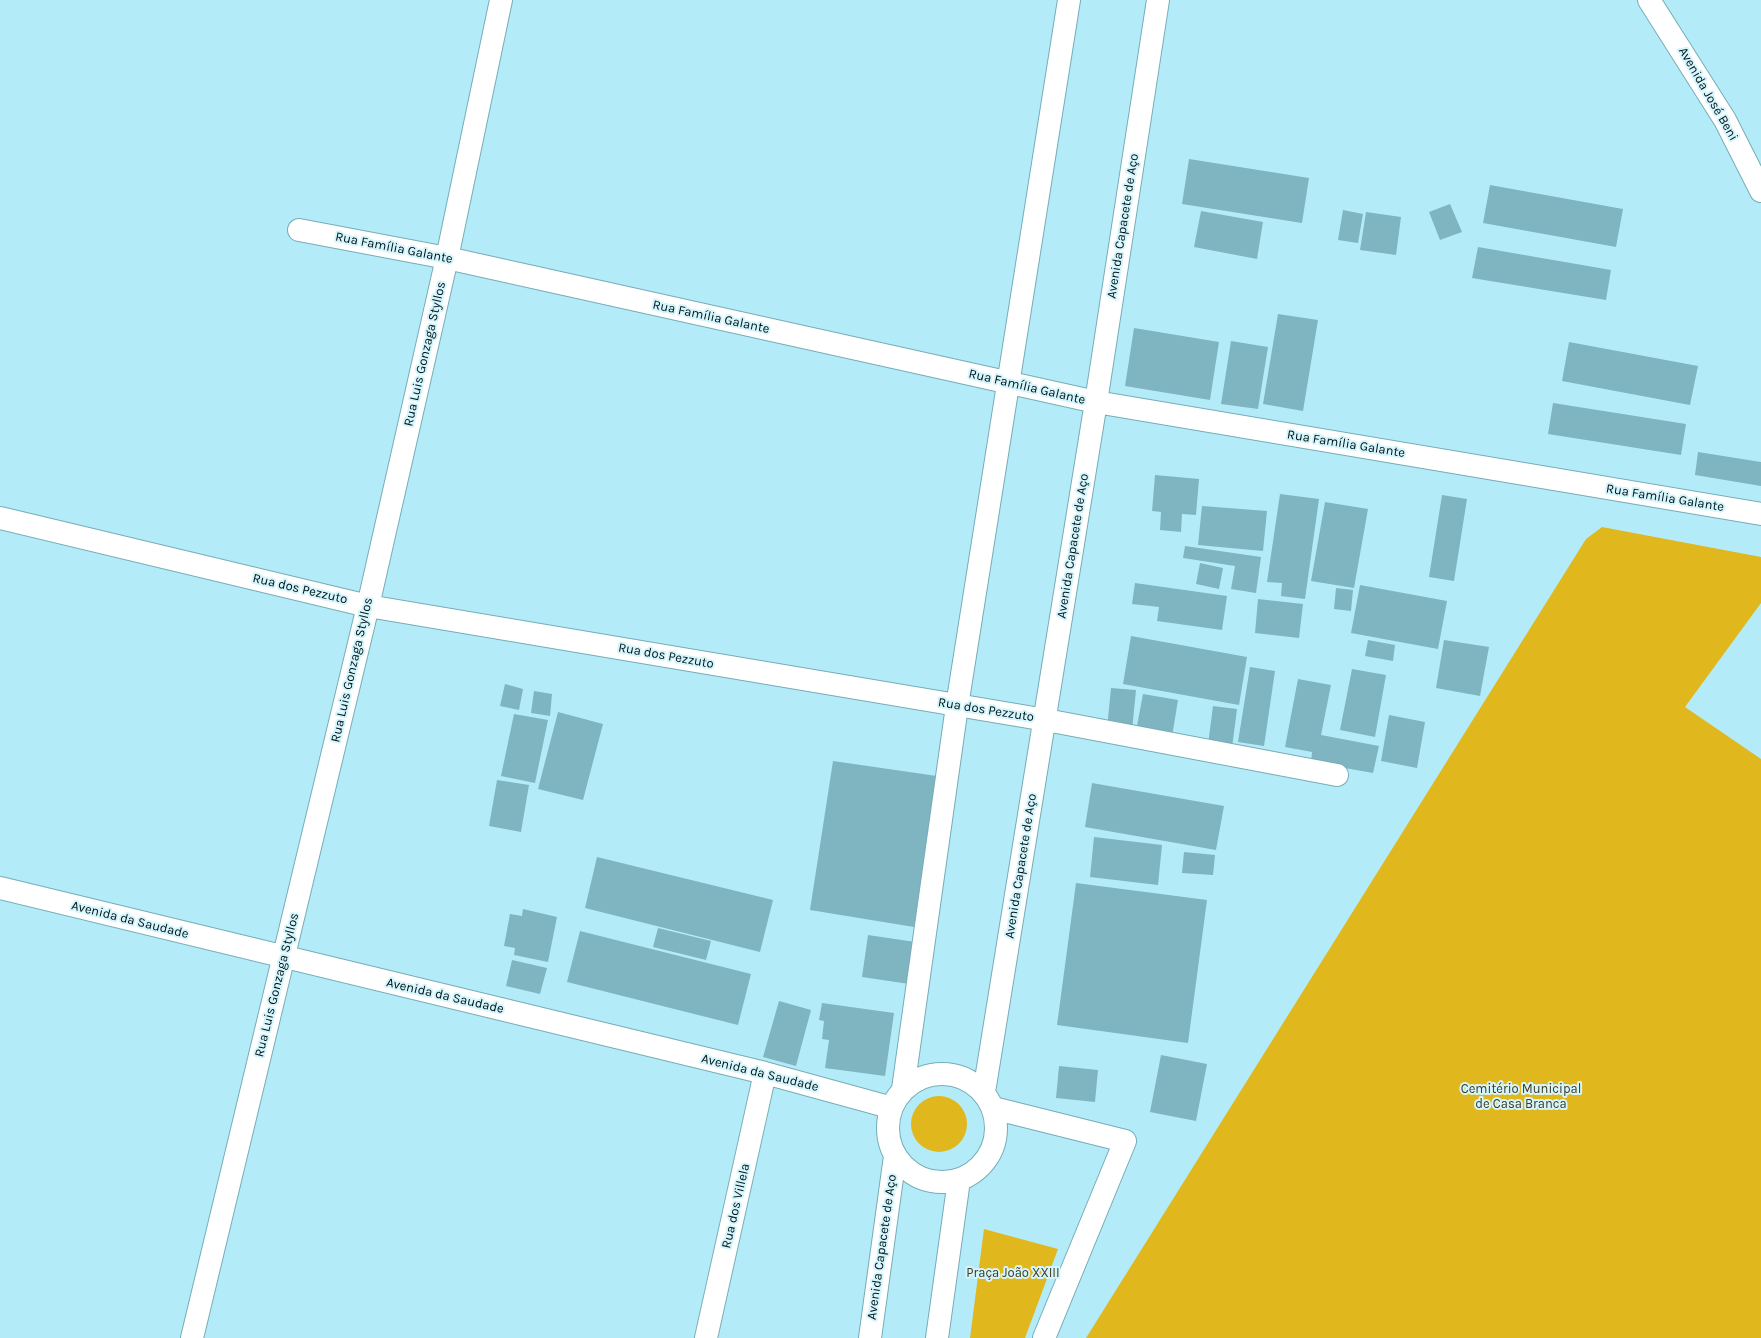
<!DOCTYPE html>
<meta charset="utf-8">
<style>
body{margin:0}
canvas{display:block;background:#b3ecf8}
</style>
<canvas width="1761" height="1338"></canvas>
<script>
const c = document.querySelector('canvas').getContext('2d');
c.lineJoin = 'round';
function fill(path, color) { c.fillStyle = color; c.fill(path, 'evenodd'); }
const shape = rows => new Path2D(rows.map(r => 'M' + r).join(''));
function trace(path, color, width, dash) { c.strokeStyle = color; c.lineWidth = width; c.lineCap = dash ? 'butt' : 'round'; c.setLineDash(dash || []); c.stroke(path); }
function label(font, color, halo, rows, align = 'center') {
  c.font = font + ' Karla,sans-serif'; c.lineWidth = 4; c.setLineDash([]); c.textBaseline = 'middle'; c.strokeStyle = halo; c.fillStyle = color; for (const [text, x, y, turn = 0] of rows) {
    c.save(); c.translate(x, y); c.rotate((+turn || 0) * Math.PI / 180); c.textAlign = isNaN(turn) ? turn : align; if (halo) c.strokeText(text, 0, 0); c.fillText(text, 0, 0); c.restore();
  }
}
fill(shape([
 [1602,527,1761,557,1761,603,1685,707,1761,759,1761,1338,1086,1338,1586,539],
 '911 1124a28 28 0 1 1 56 0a28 28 0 1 1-56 0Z',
 [984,1229,1058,1249,1025,1338,970,1338]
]), '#e0b71c');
fill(shape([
 [1189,159,1309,178,1302,223,1182,204],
 [1490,185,1623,209,1616,247,1483,223],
 [1450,204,1462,232,1440,240,1429,212],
 [1343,210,1363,214,1358,243,1338,240],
 [1201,211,1263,222,1257,259,1194,247],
 [1366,212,1401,217,1396,255,1360,250],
 [1478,247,1611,270,1606,300,1472,278],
 [1278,314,1318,320,1303,411,1263,404],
 [1134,328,1219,342,1210,400,1125,386],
 [1231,341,1268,347,1258,409,1221,404],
 [1569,342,1698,366,1690,405,1562,381],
 [1553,403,1686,424,1681,455,1548,434],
 [1698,452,1761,462,1761,486,1695,475],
 [1155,475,1199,479,1196,515,1182,514,1181,532,1160,530,1161,512,1152,511],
 [1280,494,1319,499,1305,599,1281,596,1282,583,1267,582],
 [1442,495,1467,499,1454,581,1429,577],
 [1325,502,1368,509,1354,588,1311,581],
 [1202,506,1267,511,1263,551,1198,545],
 [1185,546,1261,557,1256,593,1231,589,1235,566,1183,558],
 [1200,563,1223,568,1219,589,1196,584],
 [1135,583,1227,596,1222,630,1157,621,1159,607,1132,604],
 [1360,585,1447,601,1438,649,1351,633],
 [1336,588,1353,590,1351,611,1334,609],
 [1258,599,1303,604,1299,638,1255,633],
 [1131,636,1247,657,1239,705,1123,684],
 [1368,640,1395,645,1393,661,1365,656],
 [1444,640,1489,647,1480,696,1436,688],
 [1250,667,1275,671,1264,746,1238,742],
 [1352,669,1386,675,1375,737,1340,730],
 [1298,679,1331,685,1321,735,1379,746,1373,773,1311,762,1312,752,1285,747],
 [505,684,523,689,519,710,500,706],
 [1111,688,1136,690,1132,731,1107,729],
 [534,691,552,694,550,716,531,713],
 [1143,694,1178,700,1172,737,1136,731],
 [1213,706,1237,709,1232,748,1208,745],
 [558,712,603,724,583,800,538,789],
 [514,714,548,720,535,783,501,776],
 [1389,715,1425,722,1417,768,1381,761],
 [833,761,937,776,914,927,810,910],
 [497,780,529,785,521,832,489,826],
 [1092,783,1224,806,1216,850,1085,827],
 [1094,837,1162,845,1158,885,1090,877],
 [1184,852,1215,855,1213,875,1182,873],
 [597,857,773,900,760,952,585,908],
 [1076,883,1207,900,1188,1043,1057,1025],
 [523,909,557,917,548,962,514,955,515,948,504,946,510,914,522,916],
 [658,928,711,941,706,960,653,947],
 [580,931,751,974,738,1025,567,982],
 [868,935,922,943,916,985,862,977],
 [512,960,547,968,540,994,506,986],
 [779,1001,811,1010,796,1066,763,1057],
 [822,1003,894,1013,885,1076,825,1068,829,1040,822,1039,824,1021,819,1020],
 [1161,1055,1207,1064,1196,1121,1150,1112],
 [1059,1066,1098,1070,1095,1102,1056,1098]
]), '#7eb5c1');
const minor = shape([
 [299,230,447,258,1096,402,1761,514],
 [0,518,368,606,1046,720,1337,775],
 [0,888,765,1073,889,1107],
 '888 1128a54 54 0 1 1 108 0a54 54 0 1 1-108 0Z',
 [903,1089,957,706,1069,0],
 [984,1092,1096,402,1158,0],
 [993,1108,1125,1141,1044,1338],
 [192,1338,368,606,447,258,501,0],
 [706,1338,765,1073],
 [870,1338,895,1156],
 [937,1338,959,1180]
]);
const major = shape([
 [1649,0,1725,120,1761,191]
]);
trace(minor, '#76adb8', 24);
trace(major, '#76adb8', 24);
trace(minor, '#fff', 22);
trace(major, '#fff', 22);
label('13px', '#001216', '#d4f5fc', [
 ["Avenida José Beni",1708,94,60],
 ["Avenida Capacete de Aço",1123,226,-81],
 ["Rua Família Galante",394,248,11],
 ["Rua Família Galante",711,317,12],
 ["Rua Luis Gonzaga Styllos",425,354,-77],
 ["Rua Família Galante",1027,387,13],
 ["Rua Família Galante",1346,444,9],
 ["Rua Família Galante",1665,498,9],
 ["Avenida Capacete de Aço",1073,546,-81],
 ["Rua dos Pezzuto",300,589,13],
 ["Rua dos Pezzuto",666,656,10],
 ["Rua Luis Gonzaga Styllos",352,670,-77],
 ["Rua dos Pezzuto",986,710,9],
 ["Avenida Capacete de Aço",1021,866,-81],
 ["Avenida da Saudade",130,920,14],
 ["Rua Luis Gonzaga Styllos",277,985,-76],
 ["Avenida da Saudade",445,996,13],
 ["Avenida da Saudade",760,1073,14],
 ["Rua dos Villela",736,1206,-77],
 ["Avenida Capacete de Aço",882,1247,-82]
]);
label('13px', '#413921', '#d4f5fc', [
 ["Cemitério Municipal",1521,1089],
 ["de Casa Branca",1521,1104],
 ["Praça João XXIII",1013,1273]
]);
</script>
